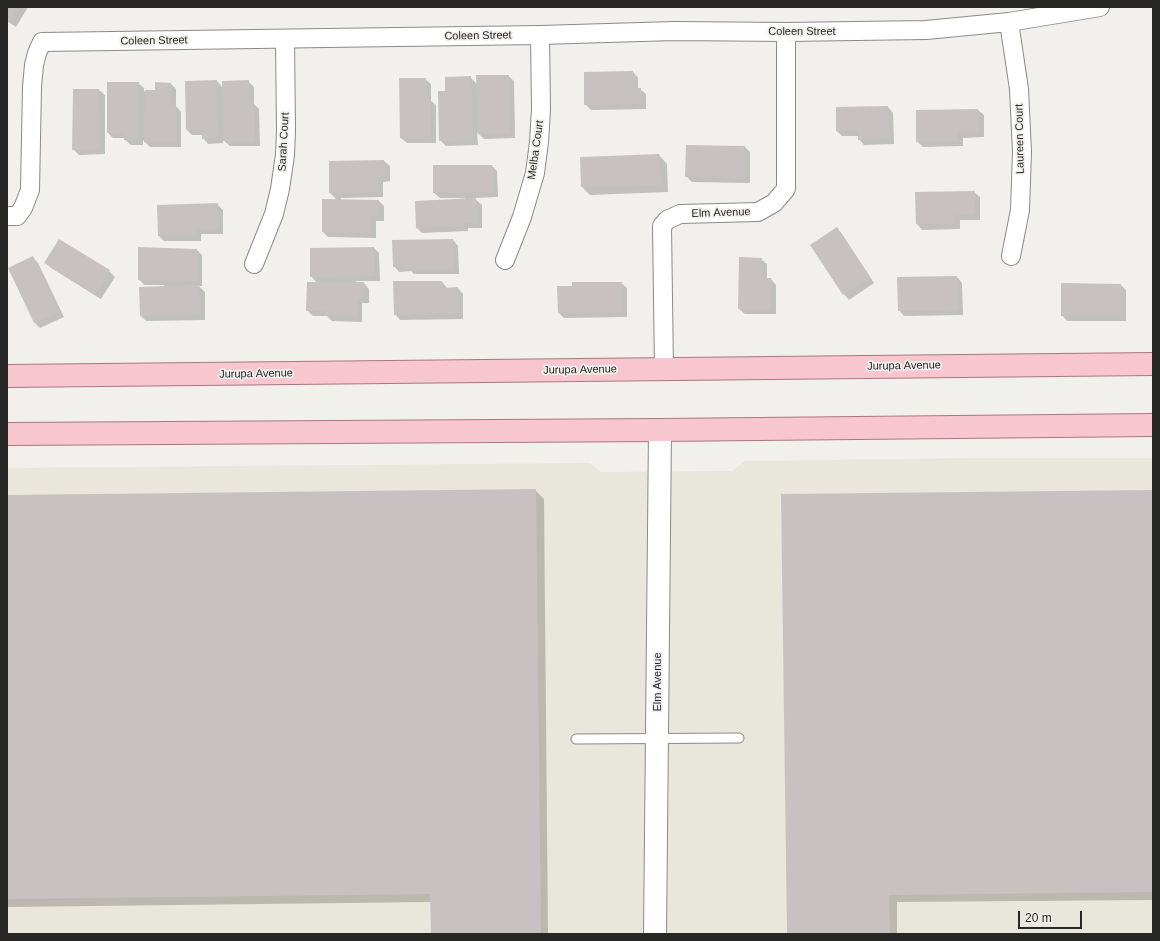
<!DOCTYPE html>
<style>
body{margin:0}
#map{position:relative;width:1160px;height:941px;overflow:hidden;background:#f1f0ec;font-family:Helvetica,sans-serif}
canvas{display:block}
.frame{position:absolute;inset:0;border:8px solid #272725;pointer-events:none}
.scale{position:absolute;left:1018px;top:911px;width:64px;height:18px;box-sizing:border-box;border:2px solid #272725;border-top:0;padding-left:5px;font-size:12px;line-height:14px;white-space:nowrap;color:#272725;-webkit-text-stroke:3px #f1f0ec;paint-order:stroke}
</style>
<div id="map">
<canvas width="1160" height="941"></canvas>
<div class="frame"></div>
<div class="scale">20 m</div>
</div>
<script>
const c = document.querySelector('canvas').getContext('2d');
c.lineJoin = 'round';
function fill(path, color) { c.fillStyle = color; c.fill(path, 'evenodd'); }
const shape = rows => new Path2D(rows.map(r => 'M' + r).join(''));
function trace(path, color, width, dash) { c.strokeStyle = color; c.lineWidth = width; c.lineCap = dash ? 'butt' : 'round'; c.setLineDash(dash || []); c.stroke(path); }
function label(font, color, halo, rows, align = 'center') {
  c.font = font + ' Helvetica,sans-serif'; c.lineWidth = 3.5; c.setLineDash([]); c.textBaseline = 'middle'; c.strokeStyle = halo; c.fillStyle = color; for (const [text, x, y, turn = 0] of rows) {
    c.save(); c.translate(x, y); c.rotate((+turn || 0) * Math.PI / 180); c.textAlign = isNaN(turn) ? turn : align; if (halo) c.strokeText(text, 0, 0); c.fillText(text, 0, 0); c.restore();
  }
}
fill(shape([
 [971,458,1153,458,1153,934,7,934,7,468,590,463,601,472,732,471,745,461]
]), '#e9e6db');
fill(shape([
 [7,7,28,7,16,27,7,21],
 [117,7,146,7,146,8,118,8],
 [160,7,187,7,187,8,161,8],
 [633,72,638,78,638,89,640,89,646,94,646,109,591,110,585,104],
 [508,76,514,81,515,138,484,139,477,132,478,145,446,146,440,140,446,92,470,77,477,84],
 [425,79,431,84,431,101,436,105,436,143,407,143,401,138],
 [217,81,223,88,248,81,254,87,254,104,259,109,260,146,230,146,223,140,223,143,208,144,203,138,203,135,192,135,187,130],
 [138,83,144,88,144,91,156,91,171,84,176,89,176,106,181,112,181,147,150,147,143,140,143,145,131,145,125,140,125,138,113,138,108,133],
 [74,90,99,90,105,95,105,154,79,155,73,149],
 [888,107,893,113,894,144,864,145,859,139,859,136,842,136,837,131],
 [978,110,984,115,984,137,963,138,963,146,923,147,917,141,917,111],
 [687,146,745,147,750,152,750,183,692,182,686,176],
 [659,155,667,164,668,192,590,195,582,187],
 [384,161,390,166,390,181,383,182,383,197,341,198,341,200,379,201,384,206,384,221,376,221,376,238,328,237,323,232,337,200,330,193,330,162],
 [492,166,497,171,498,197,474,198,482,205,482,228,468,228,468,231,422,233,417,228,465,200,465,198,440,198,434,193],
 [974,192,980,197,980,220,960,220,960,229,922,230,917,224,916,193],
 [217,204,223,210,223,234,201,234,201,241,164,241,159,236],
 [837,229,842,234,874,283,849,300,844,294],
 [60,240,109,271,115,277,101,299,51,268,46,262],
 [453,240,458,246,459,274,414,274,411,271,399,272,394,266],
 [374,248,379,253,380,281,356,281,356,283,364,283,369,289,369,303,362,303,362,322,332,321,327,316,313,316,307,310,317,283,311,276],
 [197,250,202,255,202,286,199,286,205,292,205,320,146,321,141,316,164,287,164,285,144,285,139,279],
 [33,257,38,263,64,317,40,328,35,323,10,268],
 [761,259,767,264,767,279,771,279,776,285,776,314,745,314,739,309],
 [957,277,962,283,963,315,904,316,899,310],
 [442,282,447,288,458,288,463,294,463,319,400,320,395,314],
 [621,283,627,288,627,317,564,318,559,313],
 [1121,285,1126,290,1126,321,1067,321,1062,315],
 [535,490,544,499,548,934,432,934,432,902,7,907,7,496],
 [1153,491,1153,900,897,902,897,934,788,934]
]), '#0003');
fill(shape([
 [7,7,19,7,10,22,7,20],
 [633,71,634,88,641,88,641,104,584,105,584,72],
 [476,75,509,75,510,133,478,134],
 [471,76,473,140,439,141,438,91,445,91,445,77],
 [399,78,426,78,426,99,431,99,431,137,400,138],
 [217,80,218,138,202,139,202,130,186,130,185,81],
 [249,80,249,103,254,103,255,141,223,141,222,81],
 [107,82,139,82,138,140,124,140,124,133,107,133],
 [155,82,171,83,171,105,176,105,176,142,144,142,145,90,155,90],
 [73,89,99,89,100,149,72,150],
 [888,106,889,139,858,140,858,131,836,131,836,107],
 [978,109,979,132,958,132,958,141,916,142,916,110],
 [686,145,745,146,745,178,685,177],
 [659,154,661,185,581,187,580,157],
 [384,160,385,176,378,177,378,192,329,193,329,161],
 [433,165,492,165,493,192,433,193],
 [975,191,975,214,955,215,955,224,916,224,915,192],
 [476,198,477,223,463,223,463,226,416,228,415,201],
 [322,199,379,200,379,216,371,216,371,233,322,232],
 [218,203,218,229,196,229,196,236,158,236,157,205],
 [837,227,870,277,843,295,810,245],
 [59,239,110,270,95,294,44,263],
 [453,239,454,269,407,269,407,266,393,267,392,240],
 [138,247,197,249,197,281,138,280],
 [374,247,375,276,310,277,310,248],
 [33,256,59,312,34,323,8,268],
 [739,257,762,258,762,278,771,278,771,309,738,309],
 [957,276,958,310,898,311,897,277],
 [393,281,442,281,442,288,458,287,458,314,394,315],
 [307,282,364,282,364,298,357,298,357,316,325,316,326,311,306,311],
 [572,282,622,282,622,312,558,313,557,286,572,286],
 [1061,283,1121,284,1121,316,1061,316],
 [199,285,200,315,140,316,139,287],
 [536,489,541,934,431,934,430,894,7,899,7,495],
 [1153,490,1153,892,889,895,890,934,787,934,781,494]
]), '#c7c2c1');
const lane = shape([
 [576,739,739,738]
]);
const street = shape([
 [1009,22,1019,89,1022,152,1020,210,1011,256],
 [7,216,17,216,23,208,30,190,32,87,34,65,37,53,42,42,540,35,675,31,786,32,926,30,1009,22,1100,7],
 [505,260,522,217,535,173,539,142,541,109,540,35],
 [254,264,274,214,280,189,285,155,286,131,285,39],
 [664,370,662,226,667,220,680,214,758,212,774,203,786,189,786,32]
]);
const secondary = shape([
 [655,934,660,430]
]);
const primary = shape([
 [7,376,1153,364],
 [7,434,660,430,1153,425]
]);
trace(lane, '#8b8a87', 11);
trace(street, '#8b8a87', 20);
trace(secondary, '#8b8a87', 24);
trace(primary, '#ab767f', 24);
trace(lane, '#fff', 9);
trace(street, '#fff', 18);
trace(secondary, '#fff', 22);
trace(primary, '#f7c6cf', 22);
label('11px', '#272725', '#f1f0ec', [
 ["Coleen Street",802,32],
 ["Coleen Street",478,36,-1],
 ["Coleen Street",154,41,-1],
 ["Laureen Court",1020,139,-91],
 ["Sarah Court",284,142,-87],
 ["Melba Court",536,150,-82],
 ["Elm Avenue",721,213,-2],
 ["Jurupa Avenue",904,366,-1],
 ["Jurupa Avenue",580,370,-1],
 ["Jurupa Avenue",256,374,-1],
 ["Elm Avenue",658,682,-90]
]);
</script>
